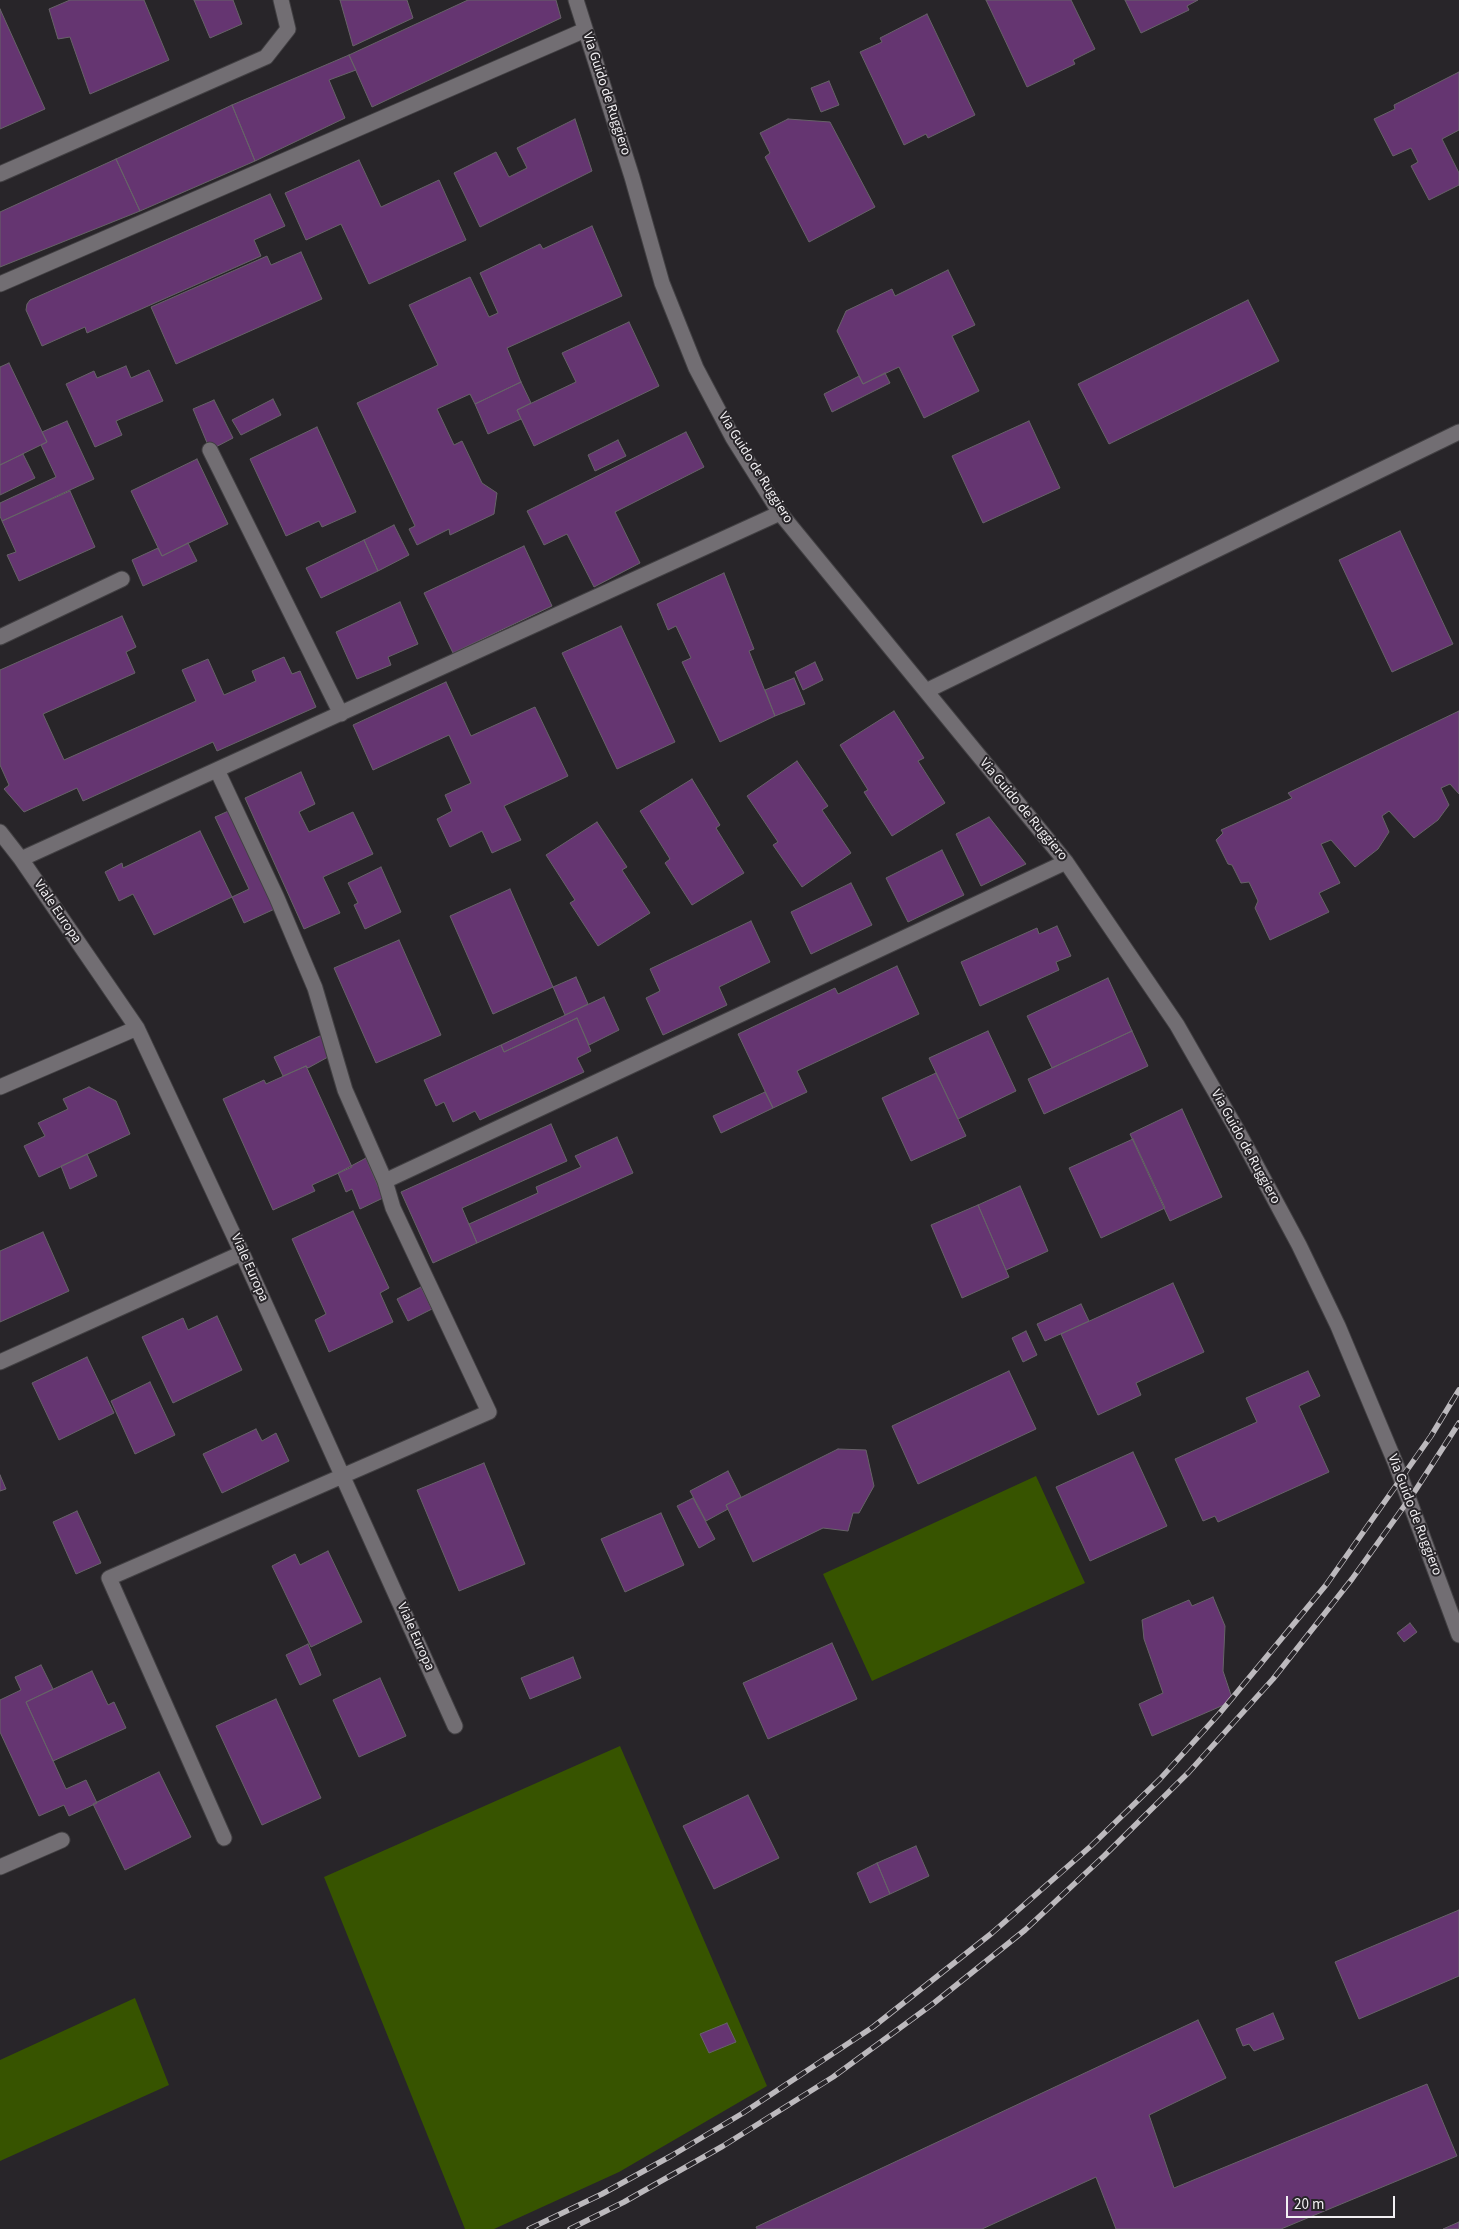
<!DOCTYPE html>
<style>
body{margin:0}
#map{position:relative;width:1459px;height:2229px;overflow:hidden;background:#282529;font-family:"Source Sans 3",sans-serif}
canvas{display:block}
.scale{position:absolute;left:1286px;top:2196px;width:109px;height:22px;box-sizing:border-box;border:2px solid #f2f0f3;border-top:0;padding-left:6px;font-size:15px;line-height:18px;white-space:nowrap;color:#f2f0f3;-webkit-text-stroke:4px #282529;paint-order:stroke}
</style>
<div id="map">
<canvas width="1459" height="2229"></canvas>
<div class="scale">20 m</div>
</div>
<script>
const c = document.querySelector('canvas').getContext('2d');
c.lineJoin = 'round';
function fill(path, color) { c.fillStyle = color; c.fill(path, 'evenodd'); }
const shape = rows => new Path2D(rows.map(r => 'M' + r).join(''));
function trace(path, color, width, dash) { c.strokeStyle = color; c.lineWidth = width; c.lineCap = dash ? 'butt' : 'round'; c.setLineDash(dash || []); c.stroke(path); }
function label(font, color, halo, rows, align = 'center') {
  c.font = font + ' "Source Sans 3",sans-serif'; c.lineWidth = 4; c.setLineDash([]); c.textBaseline = 'middle'; c.strokeStyle = halo; c.fillStyle = color; for (const [text, x, y, turn = 0] of rows) {
    c.save(); c.translate(x, y); c.rotate((+turn || 0) * Math.PI / 180); c.textAlign = isNaN(turn) ? turn : align; if (halo) c.strokeText(text, 0, 0); c.fillText(text, 0, 0); c.restore();
  }
}
fill(shape([
 [1036,1476,1085,1583,872,1681,823,1574],
 [620,1746,767,2086,619,2172,494,2229,465,2229,324,1877],
 [135,1998,169,2085,0,2161,0,2060]
]), '#375400');
const building = shape([
 [70,0,144,0,169,60,90,94,70,37,58,39,49,9,70,0],
 [194,0,233,0,242,24,210,38,194,0],
 [340,0,407,0,413,18,353,46,340,0],
 [468,0,556,0,561,18,372,107,349,55,468,0],
 [986,0,1071,0,1095,49,1073,60,1075,64,1027,87,986,0],
 [1125,0,1198,0,1187,6,1189,10,1141,33,1125,0],
 [0,9,45,109,0,129,0,9],
 [927,14,975,115,928,138,926,134,904,145,860,52,882,42,880,38,927,14],
 [349,55,356,70,329,80,345,118,255,161,232,105,349,55],
 [1459,72,1459,130,1442,139,1459,173,1459,185,1429,200,1411,166,1418,162,1411,148,1393,156,1374,119,1395,109,1394,105,1459,72],
 [829,81,839,105,821,112,811,88,829,81],
 [232,105,255,161,140,211,116,159,232,105],
 [575,119,592,171,480,227,454,173,496,152,509,177,527,168,517,148,575,119],
 [788,119,830,122,875,207,809,242,765,157,770,153,760,133,788,119],
 [116,159,140,211,0,267,0,212,116,159],
 [359,160,381,207,439,180,466,240,369,284,341,224,306,240,285,193,359,160],
 [270,194,285,226,254,240,261,256,87,333,85,327,42,346,26,310,27,304,30,300,270,194],
 [592,226,622,296,507,348,521,382,475,404,470,394,437,409,454,445,462,441,482,483,497,493,494,514,450,535,449,529,417,545,409,529,415,526,357,403,438,365,409,305,470,277,489,317,498,313,480,273,540,244,543,249,592,226],
 [301,252,322,299,176,364,151,307,267,256,271,265,301,252],
 [948,270,975,325,952,336,979,391,924,418,899,367,863,384,837,331,846,311,892,289,895,296,948,270],
 [1248,300,1279,361,1109,444,1078,384,1248,300],
 [629,322,659,386,534,446,517,410,576,382,562,353,629,322],
 [9,363,47,442,0,465,0,367,9,363],
 [126,366,131,378,149,370,163,401,116,421,122,435,95,447,66,384,94,371,97,378,126,366],
 [885,373,890,383,832,412,824,394,859,376,863,384,885,373],
 [521,382,531,403,517,410,521,419,488,434,475,404,521,382],
 [273,399,281,415,241,435,232,420,273,399],
 [214,400,233,438,210,450,193,409,214,400],
 [67,421,94,479,2,521,0,516,0,503,56,477,41,445,47,442,42,432,67,421],
 [1029,421,1060,488,983,523,952,456,1029,421],
 [317,427,356,512,322,527,319,521,286,536,250,459,317,427],
 [686,432,704,467,615,512,640,563,594,587,567,534,544,545,527,511,686,432],
 [618,440,626,456,595,471,588,455,618,440],
 [23,454,35,478,0,495,0,465,23,454],
 [197,459,228,524,162,556,131,491,197,459],
 [70,491,95,547,19,581,7,555,16,552,2,521,70,491],
 [394,525,409,555,378,571,364,540,394,525],
 [1400,531,1453,644,1392,672,1339,560,1400,531],
 [364,540,378,571,321,598,306,568,364,540],
 [188,543,197,561,143,586,132,560,158,548,162,556,188,543],
 [524,546,552,606,453,653,424,593,524,546],
 [724,573,754,649,749,651,775,716,720,742,682,662,691,658,676,626,668,630,657,604,724,573],
 [400,602,418,644,388,657,391,665,357,679,336,632,400,602],
 [122,616,136,647,126,652,135,673,43,714,64,760,196,701,182,670,208,659,224,695,256,681,252,671,284,657,292,674,300,671,316,707,217,751,213,742,83,801,77,788,24,812,4,789,9,785,0,765,0,670,122,616],
 [621,626,675,742,617,769,562,653,621,626],
 [815,662,823,680,803,690,795,672,815,662],
 [794,678,805,704,775,716,765,690,794,678],
 [446,682,471,736,535,707,568,776,504,806,521,840,492,853,482,831,450,847,437,819,452,811,445,795,471,783,449,735,373,770,353,725,446,682],
 [894,711,924,758,918,761,945,803,892,836,864,792,868,790,840,745,894,711],
 [1459,711,1459,794,1450,784,1441,788,1449,805,1438,820,1414,838,1389,811,1382,816,1389,832,1378,849,1355,867,1331,840,1321,844,1340,883,1319,893,1329,912,1270,940,1255,908,1258,901,1249,882,1241,883,1232,865,1228,864,1216,840,1223,833,1221,830,1292,798,1288,793,1459,711],
 [797,761,828,806,822,810,851,853,802,887,773,845,778,842,747,796,797,761],
 [301,772,315,804,299,812,309,832,353,812,373,854,323,877,340,913,304,929,245,798,301,772],
 [692,779,720,825,716,828,744,873,692,905,665,863,670,859,640,811,692,779],
 [233,809,279,907,244,923,232,897,249,889,215,817,233,809],
 [989,817,1026,864,981,886,956,834,989,817],
 [597,822,627,867,622,870,650,913,598,946,570,903,575,900,546,855,597,822],
 [200,831,232,897,154,935,133,894,119,901,105,872,122,863,123,868,200,831],
 [942,850,964,895,908,922,886,878,942,850],
 [381,867,401,912,365,929,354,905,358,903,348,883,381,867],
 [851,883,872,925,811,954,791,912,851,883],
 [510,889,553,987,493,1014,450,916,510,889],
 [751,921,770,962,719,987,727,1005,663,1035,646,998,660,991,650,969,751,921],
 [1057,926,1071,956,1056,962,1059,970,980,1006,961,962,1037,928,1039,934,1057,926],
 [399,940,441,1035,376,1063,334,968,399,940],
 [897,966,919,1014,797,1071,807,1092,773,1108,738,1034,835,988,838,994,897,966],
 [576,977,588,1004,565,1015,553,987,576,977],
 [1108,978,1132,1031,1052,1068,1027,1016,1108,978],
 [604,997,619,1030,589,1045,577,1018,504,1052,501,1045,604,997],
 [577,1018,591,1051,577,1058,584,1072,480,1120,475,1111,453,1122,444,1102,436,1106,424,1080,501,1045,504,1052,577,1018],
 [988,1031,1016,1091,958,1119,929,1058,988,1031],
 [1132,1031,1148,1066,1044,1114,1028,1079,1132,1031],
 [322,1035,328,1057,308,1068,306,1066,283,1076,274,1057,322,1035],
 [306,1066,352,1167,312,1185,315,1191,273,1210,223,1099,264,1080,266,1084,306,1066],
 [936,1073,966,1136,911,1161,882,1098,936,1073],
 [89,1087,116,1101,130,1134,39,1177,24,1146,45,1136,38,1123,68,1109,63,1099,89,1087],
 [765,1092,773,1108,721,1133,713,1116,765,1092],
 [1182,1109,1222,1197,1170,1221,1130,1134,1182,1109],
 [551,1124,567,1161,462,1208,477,1243,433,1263,401,1192,551,1124],
 [617,1137,633,1173,477,1243,469,1224,538,1193,536,1187,581,1167,575,1156,617,1137],
 [1133,1139,1165,1208,1101,1238,1069,1168,1133,1139],
 [87,1154,97,1176,70,1189,61,1166,87,1154],
 [366,1158,383,1198,360,1209,352,1189,346,1192,338,1173,366,1158],
 [1020,1186,1048,1251,1006,1270,978,1205,1020,1186],
 [978,1205,1009,1277,962,1298,931,1225,978,1205],
 [353,1211,389,1288,380,1293,393,1322,329,1352,315,1320,326,1314,292,1239,353,1211],
 [43,1232,69,1291,0,1322,0,1251,43,1232],
 [1173,1283,1204,1352,1136,1383,1141,1395,1098,1415,1061,1334,1173,1283],
 [421,1287,432,1309,408,1321,397,1299,421,1287],
 [1081,1304,1089,1321,1045,1341,1037,1324,1081,1304],
 [217,1316,242,1370,173,1403,142,1337,183,1318,188,1330,217,1316],
 [1026,1331,1037,1355,1023,1362,1012,1338,1026,1331],
 [87,1357,114,1413,59,1440,32,1383,87,1357],
 [1009,1371,1036,1429,918,1484,892,1426,1009,1371],
 [1308,1371,1320,1396,1299,1406,1329,1472,1218,1522,1215,1516,1203,1521,1175,1459,1257,1422,1246,1398,1308,1371],
 [150,1382,175,1435,135,1454,111,1401,150,1382],
 [256,1429,262,1441,276,1433,289,1461,222,1493,203,1454,256,1429],
 [838,1449,866,1450,874,1486,859,1513,853,1513,848,1531,823,1528,753,1562,726,1505,838,1449],
 [1133,1452,1167,1526,1090,1561,1056,1487,1133,1452],
 [484,1463,525,1564,459,1591,417,1490,484,1463],
 [728,1471,741,1497,726,1505,728,1509,706,1521,690,1491,728,1471],
 [0,1475,6,1489,0,1491,0,1475],
 [693,1498,715,1539,699,1548,677,1506,693,1498],
 [77,1511,101,1563,76,1574,53,1522,77,1511],
 [661,1513,684,1565,625,1592,601,1539,661,1513],
 [328,1551,362,1622,311,1647,272,1566,295,1554,300,1565,328,1551],
 [1213,1597,1225,1626,1223,1671,1233,1701,1152,1736,1139,1704,1163,1693,1144,1639,1142,1620,1189,1600,1192,1606,1213,1597],
 [1410,1623,1417,1632,1404,1642,1397,1633,1410,1623],
 [832,1643,857,1699,768,1739,743,1683,832,1643],
 [308,1644,321,1675,300,1685,286,1655,308,1644],
 [573,1657,581,1678,530,1699,521,1678,573,1657],
 [41,1665,53,1689,26,1702,66,1789,86,1780,97,1803,69,1816,64,1805,39,1816,0,1732,0,1700,21,1690,15,1677,41,1665],
 [92,1671,108,1705,114,1702,126,1728,53,1761,26,1702,92,1671],
 [380,1678,406,1736,359,1757,333,1700,380,1678],
 [276,1699,321,1798,262,1825,216,1726,276,1699],
 [159,1772,191,1837,125,1870,93,1804,159,1772],
 [748,1795,779,1858,714,1889,683,1826,748,1795],
 [916,1846,929,1876,890,1894,877,1863,916,1846],
 [877,1863,890,1894,870,1903,857,1873,877,1863],
 [1459,1910,1459,1976,1359,2019,1335,1962,1459,1910],
 [1273,2013,1284,2039,1254,2051,1249,2044,1243,2046,1236,2029,1273,2013],
 [1198,2020,1226,2078,1149,2115,1174,2188,1427,2084,1457,2156,1281,2229,1116,2229,1096,2177,982,2229,757,2229,756,2227,1198,2020],
 [727,2023,736,2042,709,2053,700,2034,727,2023],
 [1459,2222,1459,2229,1443,2229,1459,2222]
]);
fill(building, '#653571');
trace(building, '#676368', 1);
const minor = shape([
 [576,0,632,177,662,283,696,368,733,438,780,513,1066,862,1177,1025,1241,1137,1299,1245,1338,1326,1395,1462,1459,1635],
 [0,174,266,57,288,29,281,0],
 [0,284,585,30],
 [210,450,341,714],
 [0,637,122,579],
 [926,691,1459,432],
 [217,770,277,898,315,988,345,1090,385,1181,393,1208,489,1412,109,1578,224,1838],
 [0,832,21,859,137,1028,242,1253,455,1726],
 [21,859,780,513],
 [0,1087,137,1028],
 [385,1181,1066,862],
 [0,1362,242,1253],
 [0,1867,62,1840]
]);
trace(minor, '#424043', 17);
trace(minor, '#726e73', 15);
const rail = shape([
 [529,2229,602,2194,671,2156,743,2113,873,2027,992,1933,1091,1846,1160,1779,1219,1714,1326,1585,1431,1436,1459,1390],
 [570,2229,624,2202,723,2146,833,2077,934,2003,1025,1930,1104,1856,1189,1772,1273,1679,1352,1579,1415,1491,1459,1423]
]);
trace(rail, '#bcb9bd', 5.5);
trace(rail, '#282529', 4, [11]);
label('14px', '#f2f0f3', '#282529', [
 ["Via Guido de Ruggiero",606,94,72],
 ["Via Guido de Ruggiero",755,468,58],
 ["Via Guido de Ruggiero",1023,810,50],
 ["Viale Europa",57,912,56],
 ["Via Guido de Ruggiero",1245,1147,61],
 ["Viale Europa",249,1268,66],
 ["Via Guido de Ruggiero",1414,1515,69],
 ["Viale Europa",415,1637,66]
]);
</script>
